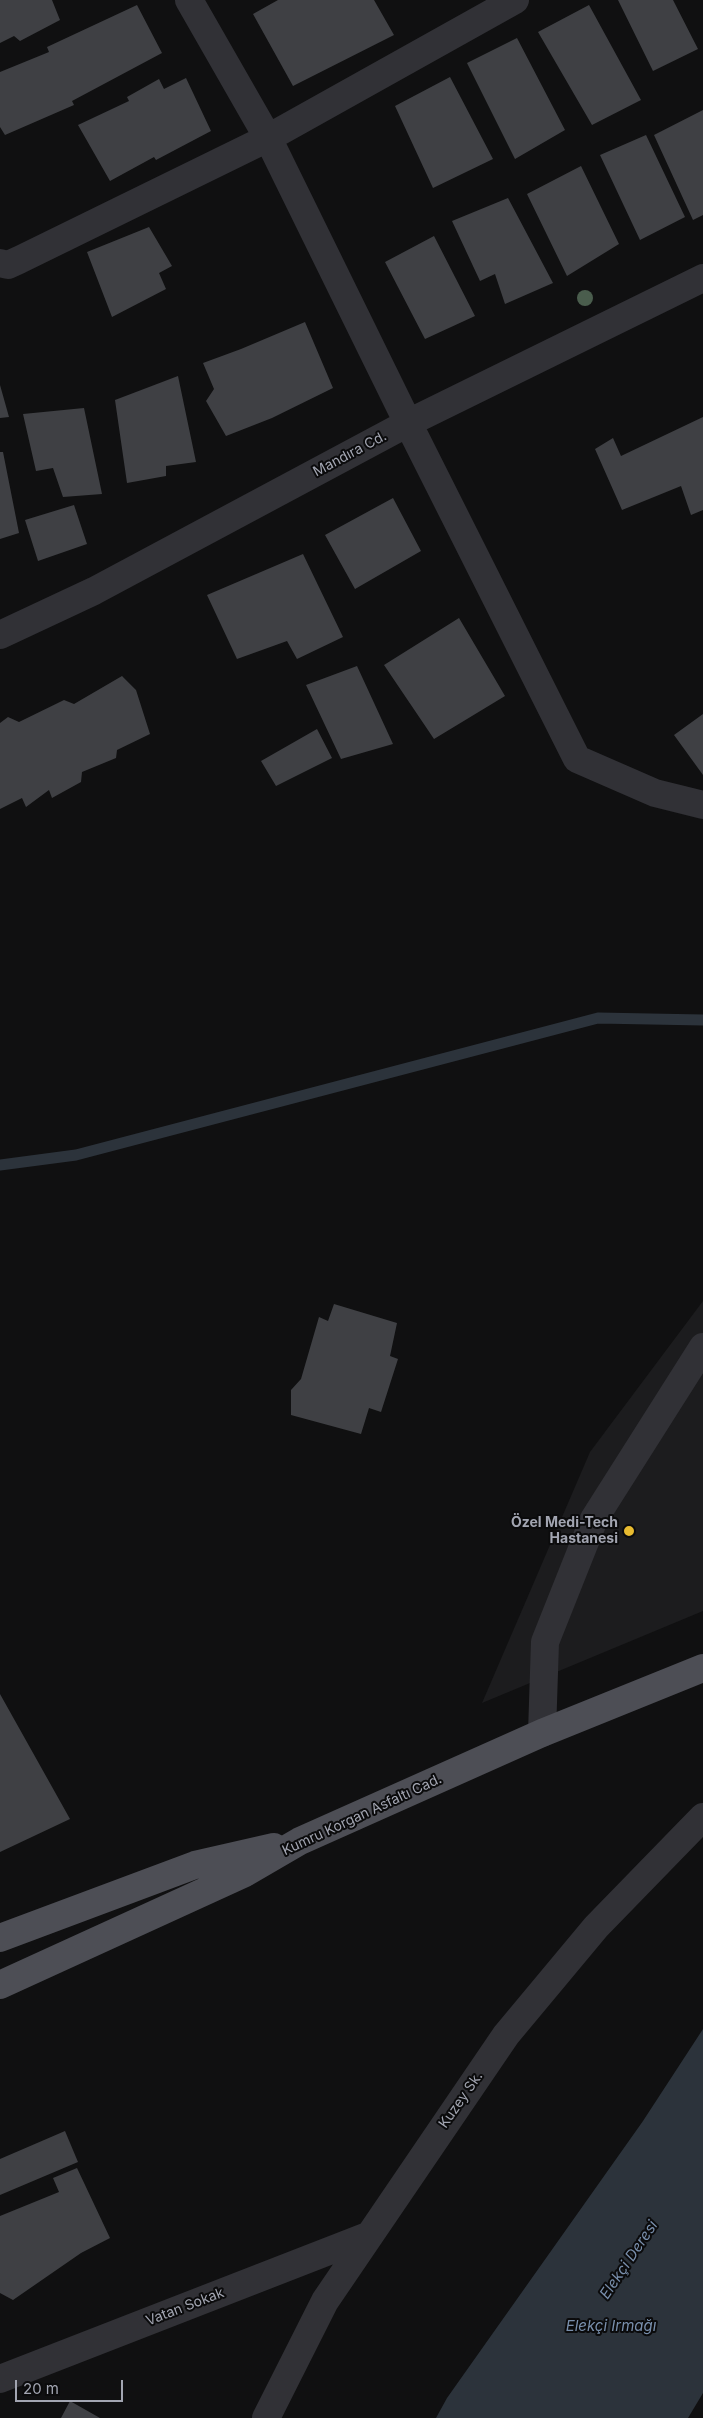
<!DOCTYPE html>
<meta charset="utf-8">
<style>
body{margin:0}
#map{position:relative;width:703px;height:2418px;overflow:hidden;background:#101011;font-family:Inter,sans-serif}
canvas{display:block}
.scale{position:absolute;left:15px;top:2380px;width:108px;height:22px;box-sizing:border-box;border:2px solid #a2a5b1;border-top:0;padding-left:6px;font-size:15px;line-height:18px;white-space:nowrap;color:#a2a5b1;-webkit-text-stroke:4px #0b0b0c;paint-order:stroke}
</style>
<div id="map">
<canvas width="703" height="2418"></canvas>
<div class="scale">20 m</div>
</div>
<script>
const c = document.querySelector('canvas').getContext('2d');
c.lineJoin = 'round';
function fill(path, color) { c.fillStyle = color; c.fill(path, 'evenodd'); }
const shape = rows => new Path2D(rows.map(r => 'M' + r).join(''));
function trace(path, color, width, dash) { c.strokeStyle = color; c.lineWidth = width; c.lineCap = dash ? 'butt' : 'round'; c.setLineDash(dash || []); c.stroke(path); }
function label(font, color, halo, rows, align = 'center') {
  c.font = font + ' Inter,sans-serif'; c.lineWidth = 4; c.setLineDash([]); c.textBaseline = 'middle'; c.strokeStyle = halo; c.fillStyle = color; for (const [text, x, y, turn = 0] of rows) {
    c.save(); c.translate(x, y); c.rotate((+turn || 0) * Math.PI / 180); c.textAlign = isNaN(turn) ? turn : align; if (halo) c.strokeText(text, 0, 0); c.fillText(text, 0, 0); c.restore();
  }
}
fill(shape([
 [703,1301,703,1611,482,1703,590,1452]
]), '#1c1c1e');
fill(shape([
 [703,2029,703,2393,688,2418,436,2418,447,2398,643,2121]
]), '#2c333b');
trace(shape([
 [0,1165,76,1155,598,1018,703,1020]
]), '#2c333b', 11);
fill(shape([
 [0,0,52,0,60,20,20,41,14,36,0,43],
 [278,0,374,0,394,35,293,86,253,14],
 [618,0,673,0,698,49,653,71],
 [137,5,162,53,72,101,74,105,5,135,0,127,0,72,49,52,47,47],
 [589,5,641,100,592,125,538,32],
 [517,38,565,130,515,159,467,63],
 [450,77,493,159,433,188,395,106],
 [186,78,211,131,156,160,154,157,110,181,78,125,129,101,127,97,159,79,164,89],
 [703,110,703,215,693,220,654,135],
 [646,135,685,217,640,240,600,155],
 [581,166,619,244,567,276,527,194],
 [508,198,553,283,505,304,495,274,480,281,452,221],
 [149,227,172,266,159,273,166,289,112,317,87,252],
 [434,236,475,316,425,339,385,262],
 [305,322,333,388,272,418,226,436,206,401,214,389,203,363,241,349],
 [178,376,196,462,166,466,166,476,127,483,115,400],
 [0,385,9,417,0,418],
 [84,408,102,494,63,497,53,468,36,471,23,414],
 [703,417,703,510,691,515,681,486,622,510,595,449,613,438,621,456],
 [0,452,3,452,19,533,0,539],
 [393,498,421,551,355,589,325,535],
 [74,505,87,544,38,561,25,520],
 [303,554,343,637,297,659,287,641,237,659,207,595],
 [459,618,505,696,434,739,384,665],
 [357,666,393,744,341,759,306,685],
 [122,676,136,690,150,734,117,750,116,758,82,772,81,782,52,798,49,790,26,807,22,798,0,809,0,723,8,717,19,722,64,700,74,704],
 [703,714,703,775,674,735],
 [317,729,332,758,276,786,261,761],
 [334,1304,397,1323,390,1356,398,1359,381,1412,369,1408,361,1434,291,1415,291,1390,301,1379,319,1317,328,1321],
 [0,1694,70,1819,0,1852],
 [65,2131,78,2162,0,2195,0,2159],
 [77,2168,110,2238,81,2253,13,2300,0,2293,0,2216,59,2192,53,2178],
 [70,2401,100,2418,61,2418]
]), '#3f4044');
trace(shape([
 [189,0,268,138,408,423,577,759,655,793,703,805],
 [0,263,8,265,19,260,268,138,515,0],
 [0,635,94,591,408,423,703,278],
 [542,1733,545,1642,594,1519,703,1347],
 [0,2379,370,2235],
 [266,2418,325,2301,506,2035,596,1927,703,1817]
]), '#313136', 28);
trace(shape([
 [0,1938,195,1865,274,1847],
 [0,1985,245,1873,300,1841,542,1733,703,1668]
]), '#4d4e55', 28);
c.fillStyle = '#4a5d4d';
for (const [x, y] of [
 [585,298]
]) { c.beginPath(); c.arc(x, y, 8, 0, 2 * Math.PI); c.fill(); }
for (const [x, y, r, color] of [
 [629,1531,6,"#e8bb30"]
]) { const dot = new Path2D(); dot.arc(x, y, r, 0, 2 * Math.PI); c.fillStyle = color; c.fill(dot); trace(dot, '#0b0b0c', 2); }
label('14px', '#a2a5b1', '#0b0b0c', [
 ["Mandıra Cd.",350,454,-28],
 ["Kumru Korgan Asfaltı Cad.",362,1815,-25],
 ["Kuzey Sk.",461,2100,-55],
 ["Vatan Sokak",185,2307,-21]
]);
label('bold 14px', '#a2a5b1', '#0b0b0c', [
 ["Özel Medi-Tech",618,1523],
 ["Hastanesi",618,1539]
], 'right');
label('italic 15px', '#798fac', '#0b0b0c', [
 ["Elekçi Deresi",629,2260,-56],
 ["Elekçi Irmağı",611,2326]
]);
</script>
